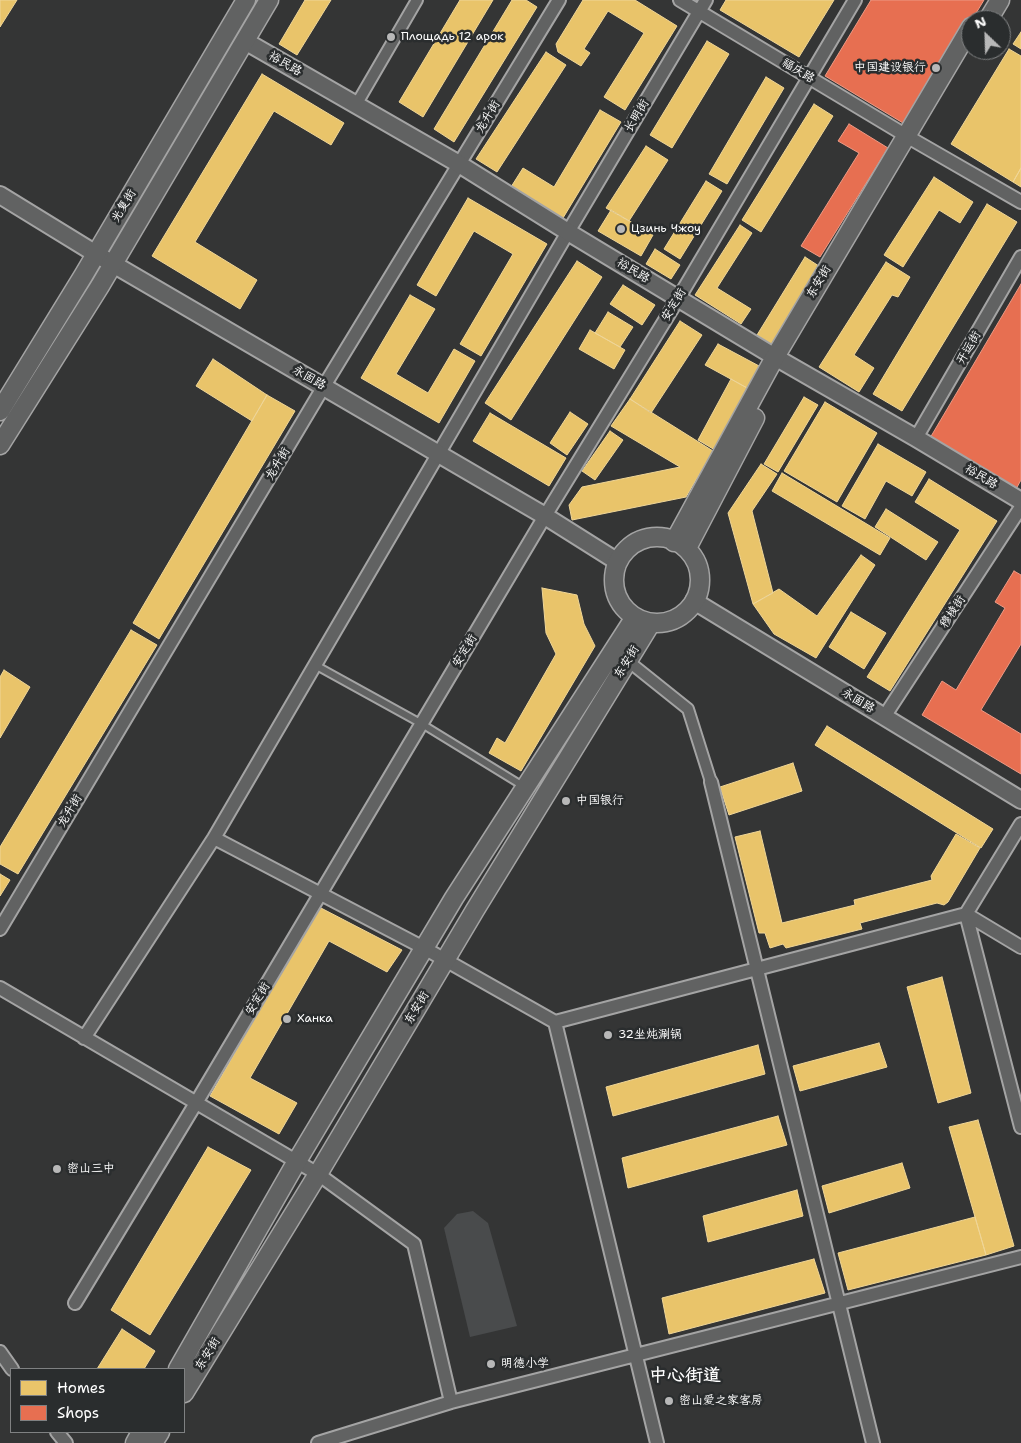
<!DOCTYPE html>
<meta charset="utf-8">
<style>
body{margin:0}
#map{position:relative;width:1021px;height:1443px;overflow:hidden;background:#343535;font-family:"Shantell Sans",sans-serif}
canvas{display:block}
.legend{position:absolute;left:10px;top:1368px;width:175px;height:65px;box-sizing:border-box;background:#2a2d2e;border:1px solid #7f8182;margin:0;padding:6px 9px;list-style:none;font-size:15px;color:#fff}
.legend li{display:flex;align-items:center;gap:10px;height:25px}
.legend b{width:25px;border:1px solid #7f8182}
.north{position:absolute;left:961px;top:10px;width:50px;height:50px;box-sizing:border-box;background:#2a2d2e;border:1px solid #7f8182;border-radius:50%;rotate:336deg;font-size:14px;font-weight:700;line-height:20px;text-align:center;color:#fff}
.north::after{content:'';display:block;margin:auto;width:18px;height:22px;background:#b8b8b8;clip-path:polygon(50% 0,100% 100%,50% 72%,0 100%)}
</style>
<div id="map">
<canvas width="1021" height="1443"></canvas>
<ul class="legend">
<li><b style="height:14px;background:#e9c46a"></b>Homes</li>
<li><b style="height:14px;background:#e76f51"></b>Shops</li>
</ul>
<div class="north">N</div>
</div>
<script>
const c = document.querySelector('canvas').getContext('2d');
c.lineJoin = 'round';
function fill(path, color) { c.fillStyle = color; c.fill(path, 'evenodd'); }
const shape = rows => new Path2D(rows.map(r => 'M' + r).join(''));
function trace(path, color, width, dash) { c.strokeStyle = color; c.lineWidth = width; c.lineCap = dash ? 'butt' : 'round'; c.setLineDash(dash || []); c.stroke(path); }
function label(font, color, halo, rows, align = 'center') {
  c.font = font + ' "Shantell Sans","LXGW WenKai TC",sans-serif'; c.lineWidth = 5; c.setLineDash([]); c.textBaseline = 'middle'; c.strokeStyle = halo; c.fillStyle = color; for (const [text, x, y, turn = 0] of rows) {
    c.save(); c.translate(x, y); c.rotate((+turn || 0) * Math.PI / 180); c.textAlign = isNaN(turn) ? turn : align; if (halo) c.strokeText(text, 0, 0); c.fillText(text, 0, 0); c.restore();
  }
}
fill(shape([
 [473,1211,488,1223,517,1326,470,1337,444,1228,457,1214]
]), '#494b4c');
const homes = shape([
 [0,0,17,0,0,27,0,0],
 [305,0,331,0,297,55,279,44,305,0],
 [460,0,493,0,423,117,399,102,460,0],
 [512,0,526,0,537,7,454,142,434,129,512,0],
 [583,0,635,0,677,26,625,110,604,97,644,33,608,11,584,49,590,53,581,66,558,52,556,44,583,0],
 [726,0,834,0,799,57,720,10,726,0],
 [1021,32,1021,49,1013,44,1021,32],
 [707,41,729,54,672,148,650,135,707,41],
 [1009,49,1021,56,1021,168,1013,182,951,144,1009,49],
 [546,52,566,65,497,172,476,159,546,52],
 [262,74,344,123,331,145,274,111,195,242,257,280,240,309,152,256,262,74],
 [766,77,784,88,727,184,709,174,766,77],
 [814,104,833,116,761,232,742,220,814,104],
 [600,110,621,122,563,218,511,187,523,168,554,187,600,110],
 [646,146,668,160,629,221,606,208,646,146],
 [1021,168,1021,187,1013,182,1021,168],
 [934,177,973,202,960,223,939,210,903,267,884,255,934,177],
 [706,181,722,191,680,259,664,249,706,181],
 [468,198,547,244,481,356,460,344,513,254,474,231,436,296,417,285,468,198],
 [987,204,1017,222,902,411,873,394,987,204],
 [611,210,653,235,641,256,598,231,611,210],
 [740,225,752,233,717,288,751,309,741,324,695,295,740,225],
 [655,249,680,265,671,279,646,264,655,249],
 [805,257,822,268,774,346,757,335,805,257],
 [577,261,602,277,511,420,485,403,577,261],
 [886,262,910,277,898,297,892,295,854,355,874,368,859,392,819,367,886,262],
 [623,285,655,305,642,325,610,304,623,285],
 [410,295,435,309,396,374,428,393,454,349,475,361,439,423,361,378,410,295],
 [608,312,633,327,620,347,595,333,608,312],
 [680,321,702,335,651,413,630,399,680,321],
 [590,330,625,350,614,369,579,349,590,330],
 [718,344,761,367,749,389,705,365,718,344],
 [213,359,267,395,252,421,196,386,213,359],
 [731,379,749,389,715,450,698,440,731,379],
 [267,395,295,411,159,639,133,623,267,395],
 [804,397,818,405,778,472,764,464,804,397],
 [630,399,713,451,686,497,572,520,569,505,582,487,680,467,611,426,630,399],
 [825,402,877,433,837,502,784,471,825,402],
 [570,412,588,424,567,455,550,443,570,412],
 [490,413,566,458,549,486,473,441,490,413],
 [610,431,623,440,595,480,582,471,610,431],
 [878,444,926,472,912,496,886,481,865,519,842,506,878,444],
 [761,464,777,474,752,511,773,593,753,604,728,513,761,464],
 [782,473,890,538,880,555,772,491,782,473],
 [929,479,997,521,890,691,867,677,960,530,915,502,929,479],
 [886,509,938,542,926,560,875,527,886,509],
 [861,555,875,565,816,658,774,634,753,604,779,589,817,616,861,555],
 [542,588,577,595,584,624,595,646,521,771,489,753,497,738,505,743,556,654,546,633,542,588],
 [851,612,886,633,864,669,829,647,851,612],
 [131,630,157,645,18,874,0,864,0,847,131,630],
 [4,670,30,687,0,738,0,677,4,670],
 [827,726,993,829,981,848,815,745,827,726],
 [793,763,802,791,729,815,720,787,793,763],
 [760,831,782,923,855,905,854,900,932,880,931,876,956,834,980,848,948,902,944,905,937,903,860,923,862,929,786,948,783,944,770,948,765,933,759,933,735,837,760,831],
 [0,874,10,880,0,896,0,874],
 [319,907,402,950,387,972,329,941,250,1078,297,1103,279,1134,210,1096,319,907],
 [942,977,971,1093,938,1103,907,987,942,977],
 [879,1043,887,1067,800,1091,793,1066,879,1043],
 [758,1045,765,1074,613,1116,606,1087,758,1045],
 [778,1116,787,1145,628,1188,622,1158,778,1116],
 [978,1120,1014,1246,986,1255,949,1127,978,1120],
 [208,1147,251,1170,150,1335,111,1310,208,1147],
 [902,1163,910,1188,829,1213,822,1186,902,1163],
 [797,1190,803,1216,708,1242,703,1216,797,1190],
 [975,1217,986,1255,848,1290,838,1253,975,1217],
 [814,1259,825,1293,669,1334,662,1298,814,1259],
 [122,1329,155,1351,144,1369,97,1369,122,1329]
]);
fill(homes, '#e9c46a');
trace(homes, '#f0d697', 1);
const shops = shape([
 [871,0,984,0,908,126,825,76,871,0],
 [849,124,888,148,820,257,801,246,859,153,838,141,849,124],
 [1021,284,1021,480,1016,489,930,438,1021,284],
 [1014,571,1021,575,1021,644,981,710,1021,734,1021,774,922,715,942,681,956,690,1005,608,995,602,1014,571]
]);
fill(shops, '#e76f51');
trace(shops, '#ee9a85', 1);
const service = shape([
 [315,665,422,724,523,786]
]);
const pedestrian = shape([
 [356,105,417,0],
 [628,661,688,709,711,782]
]);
const minor = shape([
 [680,0,915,141,1021,202],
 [916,438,1021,257],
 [884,717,1021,507],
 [711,782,873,1443],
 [1021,824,966,914,1021,1127],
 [214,838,424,948,555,1022,966,914,1021,947],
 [0,929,324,386,559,0],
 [0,988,318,1174,414,1244,451,1402],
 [555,1022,657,1443],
 [84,1038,214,838,568,232,706,0],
 [75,1303,196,1103,545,516,678,299,855,0],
 [0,1352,12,1369],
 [57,1432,66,1443],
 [318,1443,451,1402,1021,1257]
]);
const tertiary = shape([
 [245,41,459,164,568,232,775,357,916,438,1021,501],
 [0,195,96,254,545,516,618,562],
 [694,601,1021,800]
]);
const secondary = shape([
 [988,20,1000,0],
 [0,411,83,276,246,0],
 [0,445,100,286,269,0],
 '614 580a43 43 0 1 1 86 0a43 43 0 1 1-86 0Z',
 [674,542,775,357,971,27],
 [687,548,755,418],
 [178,1369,297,1161,454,898,635,617],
 [184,1393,318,1174,475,910,651,623],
 [135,1443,141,1432],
 [153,1443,160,1432]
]);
trace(service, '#a4a4a4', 10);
trace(pedestrian, '#a4a4a4', 14);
trace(minor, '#a4a4a4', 16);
trace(tertiary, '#a4a4a4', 20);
trace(secondary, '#a4a4a4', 21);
trace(service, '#616262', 6);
trace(pedestrian, '#616262', 10);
trace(minor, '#616262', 12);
trace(tertiary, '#616262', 16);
trace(secondary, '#616262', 18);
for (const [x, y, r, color] of [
 [391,37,5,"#b8b8b8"],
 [936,68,5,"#b8b8b8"],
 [621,229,5,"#b8b8b8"],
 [566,801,5,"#b8b8b8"],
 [287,1019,5,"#b8b8b8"],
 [608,1035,5,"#b8b8b8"],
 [57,1169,5,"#b8b8b8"],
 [491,1364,5,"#b8b8b8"],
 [669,1401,5,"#b8b8b8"]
]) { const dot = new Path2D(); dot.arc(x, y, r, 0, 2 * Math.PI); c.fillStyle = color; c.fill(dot); trace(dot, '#2a2d2e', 2); }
label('12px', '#fff', '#2a2d2e', [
 ["Площадь 12 арок",401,37],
 ["中国建设银行",926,68,"right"],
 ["Цзинь Чжоу",631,229],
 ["中国银行",576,801],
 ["Ханка",297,1019],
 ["32坐炖涮锅",618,1035],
 ["密山三中",67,1169],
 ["明德小学",501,1364],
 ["密山爱之家客房",679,1401]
], 'left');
label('12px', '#fff', '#2a2d2e', [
 ["裕民路",285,64,30],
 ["福庆路",798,71,31],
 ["长明街",637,116,-59],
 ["龙升街",488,117,-59],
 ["光复街",124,206,-59],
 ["裕民路",633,271,31],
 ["东安街",819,282,-59],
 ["安定街",674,305,-59],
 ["开运街",969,348,-60],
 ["永固路",309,378,30],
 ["龙升街",278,464,-59],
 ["裕民路",981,477,31],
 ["穆棱街",953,612,-57],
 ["安定街",465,651,-59],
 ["东安街",627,662,-58],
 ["永固路",858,701,31],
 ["龙升街",70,811,-59],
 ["安定街",258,999,-59],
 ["东安街",417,1008,-59],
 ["东安街",208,1354,-58]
]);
label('bold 18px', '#fff', '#2a2d2e', [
 ["中心街道",685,1376]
]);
</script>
